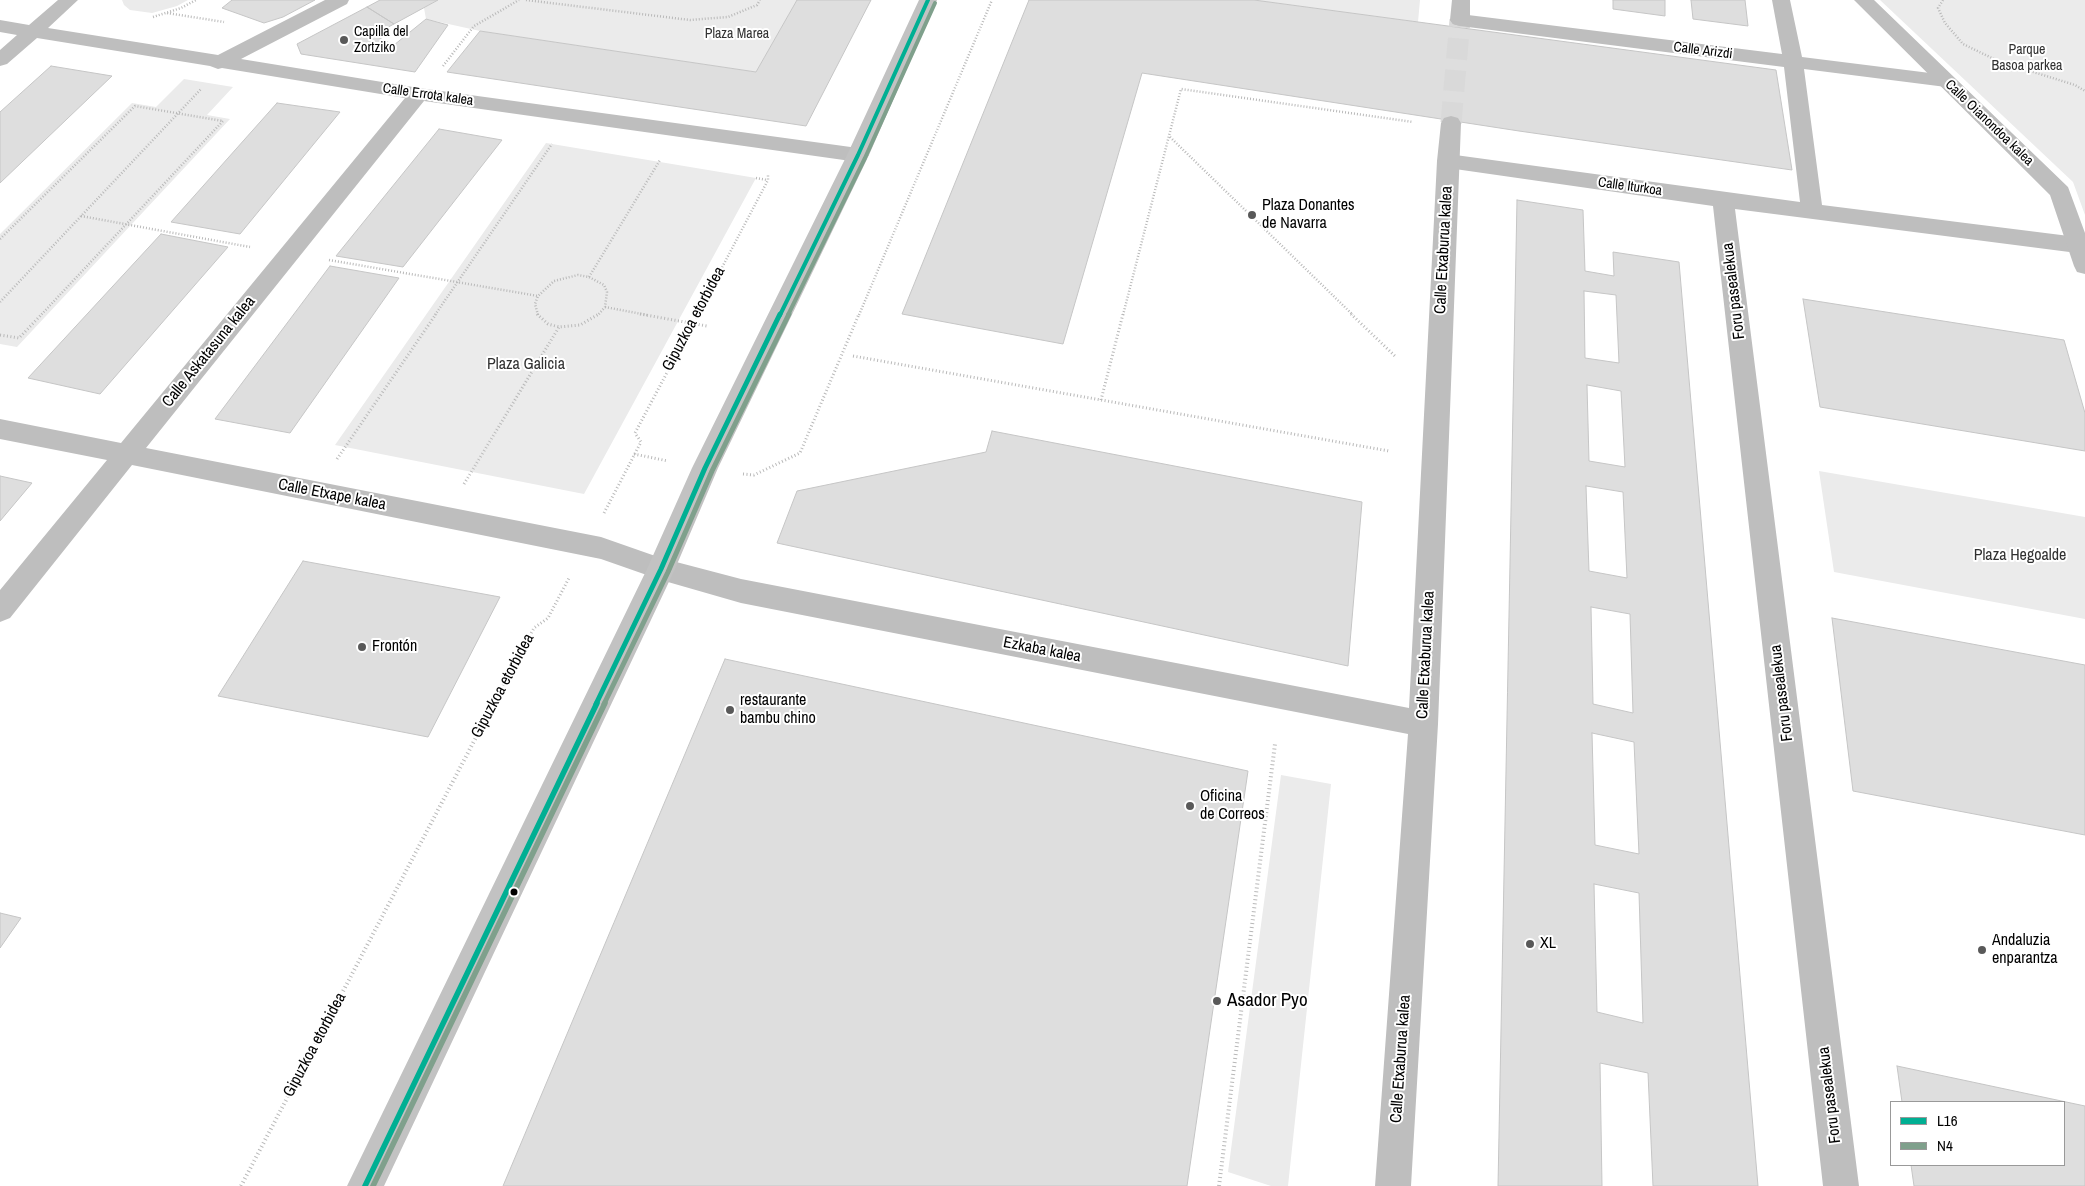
<!DOCTYPE html>
<meta charset="utf-8">
<style>
body{margin:0}
#map{position:relative;width:2085px;height:1186px;overflow:hidden;background:#fff;font-family:"Archivo Narrow",sans-serif}
canvas{display:block}
.legend{position:absolute;left:1890px;top:1101px;width:175px;height:65px;box-sizing:border-box;background:#fff;border:1px solid #999;margin:0;padding:6px 9px;list-style:none;font-size:15px;color:#000}
.legend li{display:flex;align-items:center;gap:10px;height:25px}
.legend b{width:25px;border:1px solid #999}
</style>
<div id="map">
<canvas width="2085" height="1186"></canvas>
<ul class="legend">
<li><b style="height:6px;background:#00af93"></b>L16</li>
<li><b style="height:6px;background:#7fa08c"></b>N4</li>
</ul>
</div>
<script>
const c = document.querySelector('canvas').getContext('2d');
c.lineJoin = 'round';
function fill(path, color) { c.fillStyle = color; c.fill(path, 'evenodd'); }
const shape = rows => new Path2D(rows.map(r => 'M' + r).join(''));
function trace(path, color, width, dash) { c.strokeStyle = color; c.lineWidth = width; c.lineCap = dash ? 'butt' : 'round'; c.setLineDash(dash || []); c.stroke(path); }
function label(font, color, halo, rows, align = 'center') {
  c.font = font + ' "Archivo Narrow",sans-serif'; c.lineWidth = 4; c.setLineDash([]); c.textBaseline = 'middle'; c.strokeStyle = halo; c.fillStyle = color; for (const [text, x, y, turn = 0] of rows) {
    c.save(); c.translate(x, y); c.rotate((+turn || 0) * Math.PI / 180); c.textAlign = isNaN(turn) ? turn : align; if (halo) c.strokeText(text, 0, 0); c.fillText(text, 0, 0); c.restore();
  }
}
fill(shape([
 [122,0,188,0,177,6,152,13,130,10,124,5],
 [438,0,797,0,756,72,480,31,426,19,424,8],
 [1254,0,1420,0,1418,22],
 [1880,0,2085,0,2085,215,2073,182],
 [184,79,233,87,207,115,230,119,17,347,0,344,0,234,132,103,156,107],
 [546,143,756,178,584,494,335,445],
 [1819,471,2085,517,2085,619,1834,572],
 [1281,775,1331,784,1288,1186,1271,1186,1228,1172]
]), '#ebebeb');
const building = shape([
 [232,0,315,0,283,17,264,23,222,8,232,0],
 [380,0,438,0,394,24,367,7,380,0],
 [797,0,871,0,806,126,447,72,480,31,756,72,797,0],
 [1029,0,1254,0,1776,70,1792,170,1519,131,1142,73,1063,344,902,314,1029,0],
 [1613,0,1665,0,1665,16,1613,9,1613,0],
 [1691,0,1745,0,1748,26,1693,19,1691,0],
 [367,7,394,24,373,35,394,45,426,19,448,25,415,72,301,54,297,44,367,7],
 [51,66,112,76,0,183,0,112,51,66],
 [277,103,340,112,240,234,171,222,277,103],
 [439,129,502,140,403,267,336,256,439,129],
 [1517,200,1583,210,1585,271,1614,276,1613,252,1679,262,1758,1186,1653,1186,1648,1073,1600,1063,1602,1186,1498,1186,1517,200],
 [1584,291,1616,295,1619,363,1585,358,1584,291],
 [1587,385,1621,391,1625,467,1589,461,1587,385],
 [1586,486,1623,492,1627,578,1589,571,1586,486],
 [1591,607,1630,614,1633,713,1593,704,1591,607],
 [1592,733,1634,742,1639,854,1595,845,1592,733],
 [1594,884,1639,893,1643,1023,1597,1012,1594,884],
 [161,234,228,247,100,394,28,378,161,234],
 [330,266,399,278,290,433,215,419,330,266],
 [1803,299,2064,340,2085,413,2085,451,1820,407,1803,299],
 [992,431,1362,502,1348,666,777,543,797,491,986,452,992,431],
 [0,476,32,483,0,521,0,476],
 [303,561,500,597,428,737,218,696,303,561],
 [1832,618,2085,665,2085,835,1853,791,1832,618],
 [725,659,1248,771,1187,1186,503,1186,725,659],
 [0,913,21,918,0,948,0,913],
 [1897,1066,2085,1106,2085,1186,1914,1186,1911,1165,2064,1165,2064,1102,1902,1102,1897,1066]
]);
fill(building, '#dedede');
trace(building, '#c6c6c6', 1);
trace(shape([
 [1451,123,1460,20]
]), '#d9d9d9', 21, [21, 11]);
trace(shape([
 [526,0,690,20,728,17,757,5,760,0],
 [1943,0,1938,8,1945,23,1963,44,1998,61,2075,85,2085,91],
 [167,13,224,22],
 [153,17,181,8,196,0],
 [443,66,474,26,519,0],
 [1170,137,1353,315],
 [756,178,767,180],
 [81,216,250,247],
 [0,239,135,106,223,121,41,315],
 [329,260,538,296],
 [589,277,660,160],
 [0,302,201,89],
 [605,307,647,315],
 [435,315,552,144],
 [538,315,535,304,538,296,554,281,578,275,589,277,604,285,607,292,605,307,598,315],
 [697,315,768,180,768,175],
 [859,315,992,0],
 [1123,315,1181,89,1413,122]
]), '#b9b9b9', 2.5, [1, 2]);
trace(shape([
 [537,314,548,324,559,327,580,325,599,314],
 [640,314,707,326],
 [1351,314,1396,357],
 [0,335,19,338,42,314],
 [853,356,1389,451],
 [1101,400,1123,314],
 [634,454,668,461],
 [337,459,436,314],
 [743,474,754,475,800,453,859,314],
 [464,484,559,327],
 [604,513,641,442,635,433,698,314],
 [493,704,534,628,548,618,569,578]
]), '#b9b9b9', 3, [1, 2.5]);
trace(shape([
 [241,1186,494,703],
 [1219,1186,1275,744]
]), '#b9b9b9', 4, [1, 3]);
fill(shape([
 [1772,0,1790,0,1802,57,1946,75,1953,77,1956,81,1953,85,1946,87,1804,69,1822,205,2085,238,2085,254,1735,209,1859,1186,1823,1186,1713,206,1448,168,1440,166,1437,161,1440,156,1448,154,1800,202,1784,67,1460,26,1453,24,1450,20,1453,16,1460,14,1782,54,1772,0]
]), '#bebebe');
fill(shape([
 [58,0,78,0,48,28,218,55,325,0,349,0,347,4,241,59,419,88,858,148,865,150,869,155,865,160,858,162,424,101,146,448,601,537,661,558,741,579,1409,708,1437,161,1441,123,1444,118,1451,116,1458,118,1461,123,1438,724,1411,1186,1375,1186,1408,734,741,603,661,580,601,559,132,465,10,618,0,622,0,590,107,460,0,439,0,419,121,443,405,98,222,68,218,69,210,66,37,38,7,64,0,66,0,50,17,35,0,32,0,20,29,25,58,0],
 [1452,0,1470,0,1470,20,1467,24,1460,26,1453,24,1450,20,1452,0],
 [1854,0,1874,0,2068,187,2085,233,2085,274,2077,272,2074,266,2050,195,1854,0]
]), '#bebebe');
fill(shape([
 [919,0,937,0,869,155,718,468,675,569,384,1186,347,1186,647,569,692,468,847,155,919,0]
]), '#c2c2c2');
trace(shape([
 [780,315,858,155,928,0]
]), '#00af93', 4);
trace(shape([
 [596,704,661,569,705,468,780,314]
]), '#00af93', 5);
trace(shape([
 [365,1186,597,703]
]), '#00af93', 5.5);
trace(shape([
 [788,315,865,158,935,3]
]), '#7fa08c', 4);
trace(shape([
 [604,704,668,572,712,471,789,314]
]), '#7fa08c', 5);
trace(shape([
 [373,1186,605,703]
]), '#7fa08c', 5.5);
for (const [x, y, r, color] of [
 [344,40,5,"#595959"],
 [1252,215,5,"#595959"],
 [362,647,5,"#595959"],
 [730,710,5,"#595959"],
 [1190,806,5,"#595959"],
 [514,892,4.5,"#000"],
 [1530,944,5,"#595959"],
 [1982,950,5,"#595959"],
 [1217,1001,5,"#595959"]
]) { const dot = new Path2D(); dot.arc(x, y, r, 0, 2 * Math.PI); c.fillStyle = color; c.fill(dot); trace(dot, '#fff', 2); }
label('14px', '#000', '#fff', [
 ["Capilla del",354,32],
 ["Zortziko",354,48]
], 'left');
label('14px', '#313131', '#fff', [
 ["Plaza Marea",737,34],
 ["Parque",2027,50],
 ["Basoa parkea",2027,66]
]);
label('14px', '#000', '#fff', [
 ["Calle Arizdi",1703,51,7],
 ["Calle Errota kalea",428,95,8],
 ["Calle Oianondoa kalea",1989,123,44],
 ["Calle Iturkoa",1630,187,8]
]);
label('16px', '#000', '#fff', [
 ["Plaza Donantes",1262,206],
 ["de Navarra",1262,224],
 ["Frontón",372,647],
 ["restaurante",740,701],
 ["bambu chino",740,719],
 ["Oficina",1200,797],
 ["de Correos",1200,815],
 ["Andaluzia",1992,941],
 ["enparantza",1992,959],
 ["XL",1540,944]
], 'left');
label('16px', '#000', '#fff', [
 ["Calle Etxaburua kalea",1444,250,-87],
 ["Foru pasealekua",1734,291,-97],
 ["Gipuzkoa etorbidea",694,319,-62],
 ["Calle Askatasuna kalea",209,352,-51],
 ["Calle Etxape kalea",332,495,11],
 ["Ezkaba kalea",1042,650,11],
 ["Calle Etxaburua kalea",1426,655,-87],
 ["Gipuzkoa etorbidea",503,686,-62],
 ["Foru pasealekua",1782,693,-97],
 ["Gipuzkoa etorbidea",315,1045,-62],
 ["Calle Etxaburua kalea",1401,1059,-86],
 ["Foru pasealekua",1830,1095,-97]
]);
label('16px', '#313131', '#fff', [
 ["Plaza Galicia",526,365],
 ["Plaza Hegoalde",2020,556]
]);
label('19px', '#000', '#fff', [
 ["Asador Pyo",1227,1001]
], 'left');
</script>
